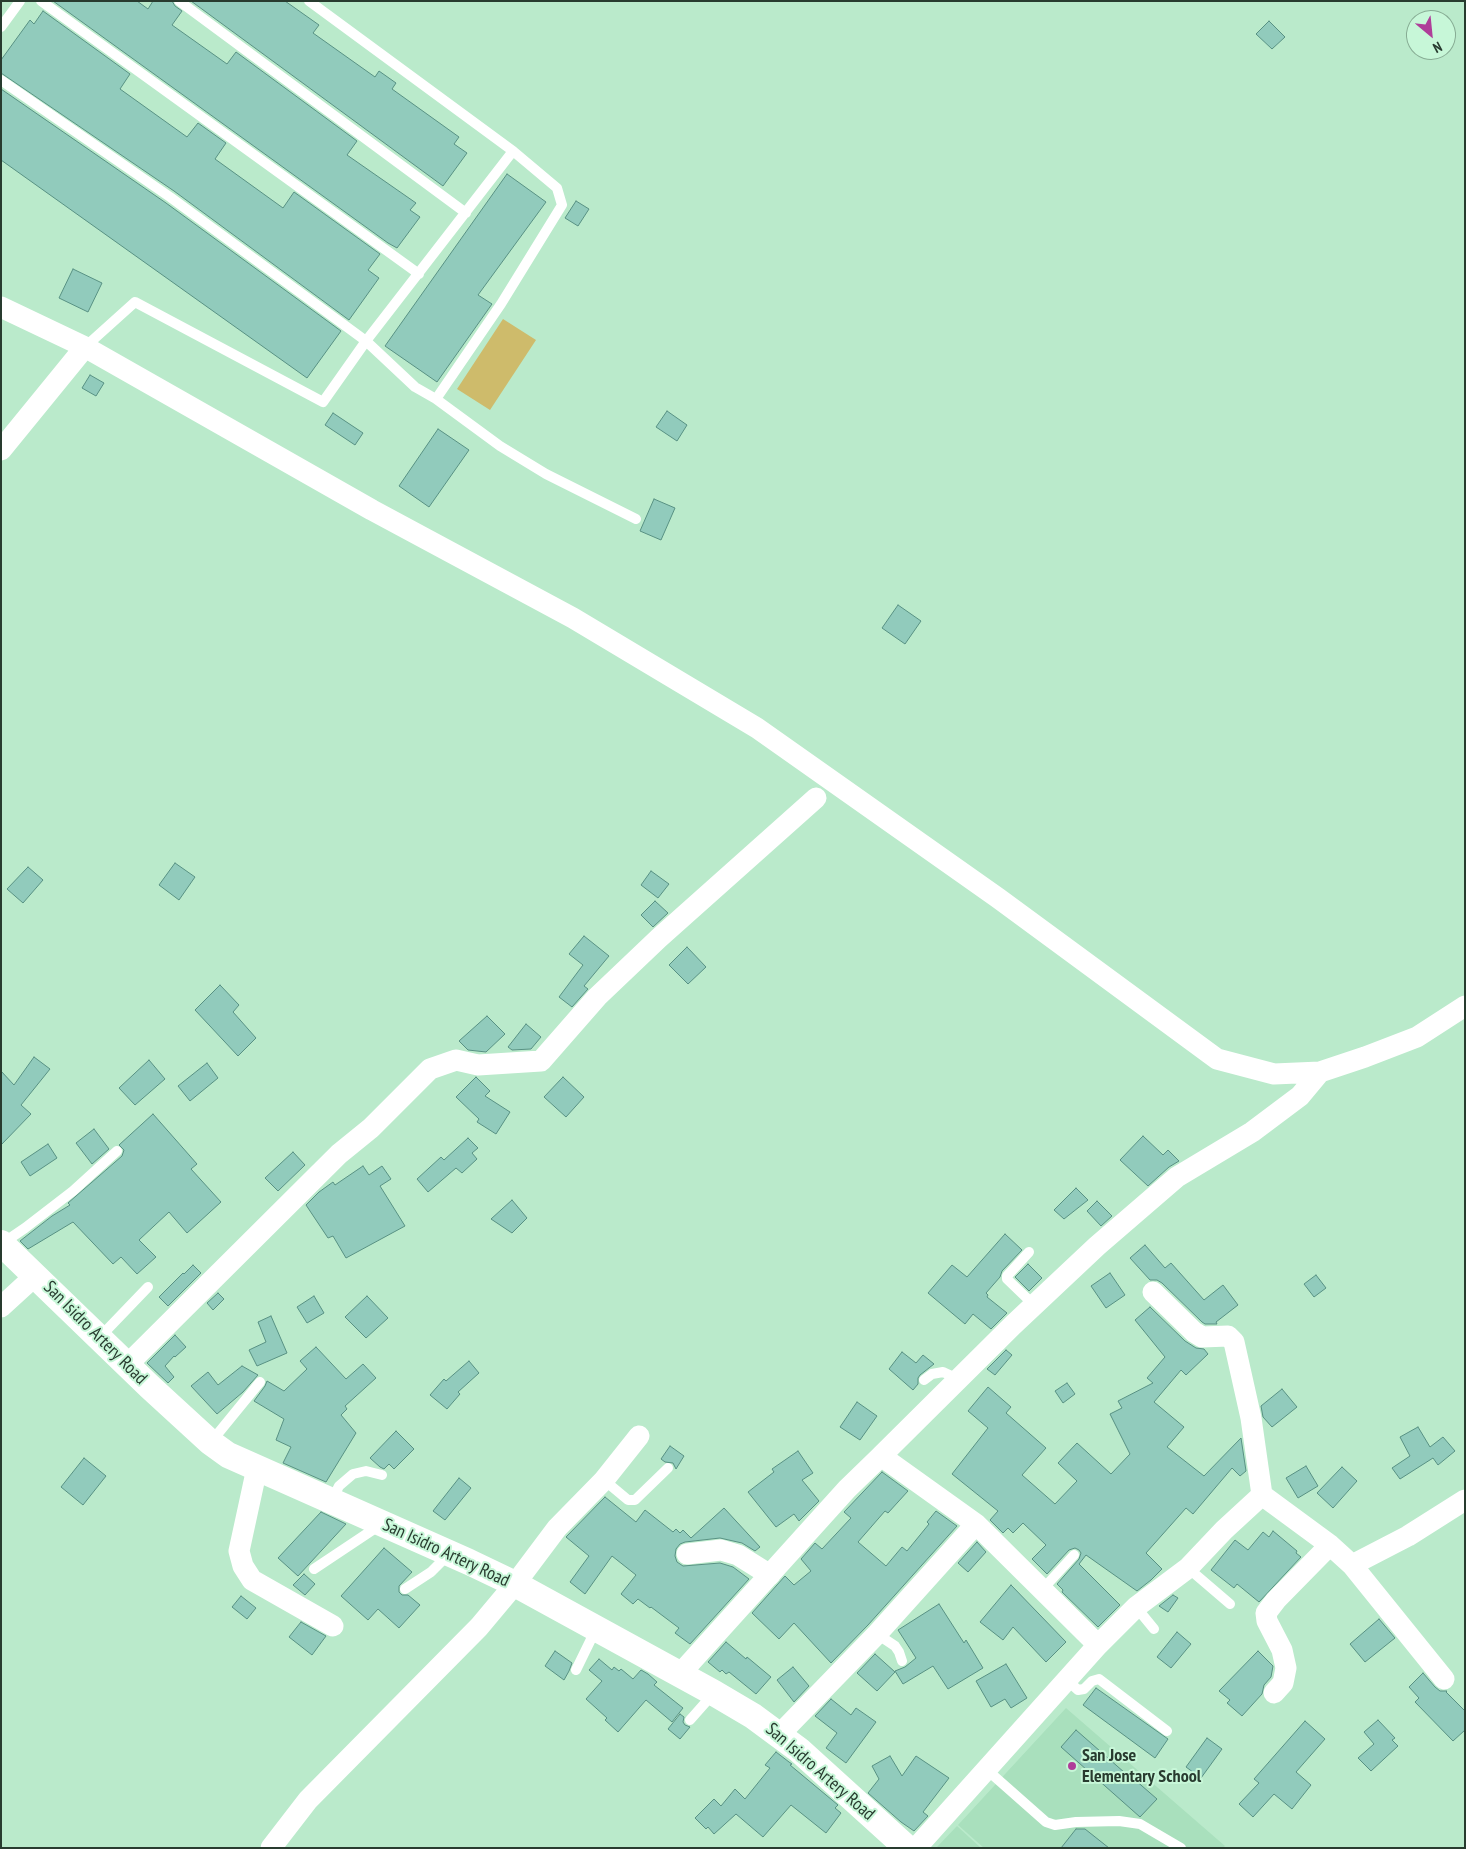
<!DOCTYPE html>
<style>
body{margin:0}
#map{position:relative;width:1466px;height:1849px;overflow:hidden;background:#baeacb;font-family:"PT Sans Narrow",sans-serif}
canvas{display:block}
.frame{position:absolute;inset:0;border:2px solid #283b2f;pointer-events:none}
.north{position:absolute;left:1406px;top:10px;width:50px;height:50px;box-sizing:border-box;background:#c7f7d8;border:1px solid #87ac94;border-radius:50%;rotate:152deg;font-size:14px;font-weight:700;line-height:20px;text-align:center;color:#283b2f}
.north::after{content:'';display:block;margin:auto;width:18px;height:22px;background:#af3e99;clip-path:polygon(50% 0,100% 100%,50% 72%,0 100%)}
</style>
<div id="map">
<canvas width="1466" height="1849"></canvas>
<div class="frame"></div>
<div class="north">N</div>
</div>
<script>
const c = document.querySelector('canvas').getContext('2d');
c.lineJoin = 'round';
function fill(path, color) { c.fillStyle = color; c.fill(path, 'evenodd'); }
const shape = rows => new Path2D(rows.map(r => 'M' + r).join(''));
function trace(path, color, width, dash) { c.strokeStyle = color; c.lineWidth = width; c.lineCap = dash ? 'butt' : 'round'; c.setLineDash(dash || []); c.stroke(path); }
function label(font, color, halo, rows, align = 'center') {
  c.font = font + ' "PT Sans Narrow",sans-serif'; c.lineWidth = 4; c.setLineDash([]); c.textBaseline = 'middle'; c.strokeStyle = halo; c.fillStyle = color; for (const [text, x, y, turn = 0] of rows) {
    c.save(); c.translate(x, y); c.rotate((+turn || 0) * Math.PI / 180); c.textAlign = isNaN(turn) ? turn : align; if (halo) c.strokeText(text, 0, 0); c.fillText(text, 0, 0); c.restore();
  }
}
fill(shape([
 [1066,1708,1225,1846,1223,1848,984,1848,958,1825],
 [957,1826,981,1848,936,1848]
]), '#a9e0bd');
fill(shape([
 [503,319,536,340,490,410,457,389]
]), '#cebb6b');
const building = shape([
 [53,1,137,1,148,9,153,1,172,1,175,6,182,11,172,25,227,64,236,52,357,141,347,155,416,203,410,210,420,217,397,248,388,243,53,1],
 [191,1,285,1,319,25,313,33,375,77,379,71,396,83,392,89,459,137,454,144,467,153,443,186,191,1],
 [43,11,130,74,120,89,187,137,198,123,226,143,215,159,283,208,294,192,380,254,368,270,379,278,349,320,174,191,1,73,1,60,30,20,34,24,43,11],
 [1269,21,1285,37,1272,49,1256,34,1269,21],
 [1,89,166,203,341,331,307,378,1,160,1,89],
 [507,174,546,202,478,295,492,304,437,382,385,346,507,174],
 [576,201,589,209,578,226,565,218,576,201],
 [73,269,102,283,88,312,59,298,73,269],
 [90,375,104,383,96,396,82,388,90,375],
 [667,411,687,425,677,441,656,427,667,411],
 [333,413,363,433,355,445,325,425,333,413],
 [438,429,469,450,429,507,399,486,438,429],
 [654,499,675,508,661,540,640,531,654,499],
 [898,605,921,621,905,644,882,628,898,605],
 [175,863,195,877,179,900,159,885,175,863],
 [28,867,43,880,23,903,7,889,28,867],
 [651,871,669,884,658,898,641,885,651,871],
 [655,901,668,913,653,927,641,915,655,901],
 [584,936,609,956,584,986,588,989,572,1007,559,997,583,965,569,954,584,936],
 [687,947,706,967,688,984,669,965,687,947],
 [220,985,239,1005,233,1012,256,1038,238,1056,195,1010,220,985],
 [487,1016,505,1034,486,1052,468,1050,459,1041,487,1016],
 [526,1024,541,1037,531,1049,512,1050,508,1047,526,1024],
 [34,1057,50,1069,21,1105,31,1114,1,1145,1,1071,14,1085,34,1057],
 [149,1060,165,1079,135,1105,119,1088,149,1060],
 [207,1063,218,1078,190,1101,178,1086,207,1063],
 [476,1077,490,1091,485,1096,510,1112,496,1134,477,1122,479,1119,456,1097,476,1077],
 [563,1077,584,1097,566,1117,544,1097,563,1077],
 [153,1114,197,1164,191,1169,221,1202,187,1233,169,1212,139,1240,156,1257,137,1274,121,1257,113,1264,73,1222,28,1249,20,1241,52,1216,70,1205,68,1203,122,1156,124,1150,119,1145,153,1114],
 [94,1129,109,1149,92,1164,76,1143,94,1129],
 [1143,1136,1163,1155,1168,1150,1179,1161,1169,1167,1148,1186,1120,1160,1143,1136],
 [468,1138,478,1148,472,1153,477,1159,462,1173,456,1168,428,1192,417,1179,441,1157,444,1160,468,1138],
 [48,1144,57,1158,30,1176,21,1162,48,1144],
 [293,1152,305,1165,278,1191,265,1178,293,1152],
 [363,1166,369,1175,382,1166,391,1179,380,1186,405,1226,346,1258,333,1236,328,1238,306,1205,319,1192,333,1182,335,1185,363,1166],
 [1076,1188,1088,1200,1064,1219,1054,1210,1076,1188],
 [512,1200,527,1218,512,1233,491,1219,512,1200],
 [1097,1201,1112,1216,1101,1226,1087,1211,1097,1201],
 [1005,1234,1022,1250,1002,1271,1000,1277,986,1293,988,1295,987,1297,1007,1313,991,1329,973,1314,965,1324,928,1293,952,1265,967,1277,1005,1234],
 [1145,1245,1165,1268,1171,1263,1204,1300,1223,1285,1238,1305,1216,1322,1217,1324,1205,1324,1202,1322,1162,1283,1157,1280,1150,1280,1130,1258,1145,1245],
 [1028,1264,1042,1278,1029,1291,1015,1277,1028,1264],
 [193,1265,201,1273,168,1306,159,1297,183,1273,184,1274,193,1265],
 [1110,1273,1125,1295,1106,1308,1091,1286,1110,1273],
 [1316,1275,1326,1288,1314,1297,1304,1284,1316,1275],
 [218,1293,224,1299,213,1310,207,1303,218,1293],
 [314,1296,324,1313,307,1323,297,1307,314,1296],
 [367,1296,388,1318,366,1338,345,1317,367,1296],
 [1150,1307,1185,1341,1196,1348,1204,1349,1208,1354,1186,1375,1181,1370,1154,1402,1184,1427,1167,1447,1204,1476,1241,1438,1246,1471,1240,1476,1232,1468,1193,1514,1186,1508,1146,1553,1162,1569,1151,1580,1137,1591,1086,1555,1079,1564,1120,1605,1098,1627,1062,1592,1063,1590,1057,1584,1079,1559,1081,1553,1079,1550,1075,1548,1069,1550,1047,1574,1032,1559,1046,1545,1023,1523,1013,1533,1008,1528,1003,1533,990,1520,998,1511,952,1474,988,1428,968,1411,988,1387,1011,1407,1006,1413,1046,1448,1022,1475,1055,1504,1077,1481,1058,1463,1077,1443,1111,1474,1130,1454,1110,1414,1122,1408,1118,1401,1153,1383,1147,1378,1165,1357,1135,1320,1150,1307],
 [271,1316,287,1353,257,1366,249,1350,266,1342,258,1322,271,1316],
 [175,1335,186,1347,175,1357,174,1356,165,1366,174,1377,168,1383,147,1363,175,1335],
 [316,1347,346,1379,363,1364,376,1378,345,1406,347,1409,341,1415,356,1433,326,1482,283,1463,291,1447,276,1440,284,1419,254,1401,265,1386,267,1381,284,1391,307,1369,300,1361,316,1347],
 [1006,1350,1012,1355,995,1375,987,1369,1006,1350],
 [902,1352,916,1363,923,1355,934,1364,920,1375,918,1378,918,1384,913,1390,889,1369,902,1352],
 [469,1361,479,1373,458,1392,460,1394,447,1409,430,1395,444,1379,446,1381,469,1361],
 [242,1366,258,1375,243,1392,217,1414,191,1386,208,1372,218,1385,242,1366],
 [1067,1383,1075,1394,1063,1403,1055,1391,1067,1383],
 [1282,1389,1297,1407,1272,1427,1263,1417,1261,1406,1282,1389],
 [857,1402,877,1416,860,1440,840,1427,857,1402],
 [1418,1427,1430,1447,1443,1437,1455,1451,1438,1465,1433,1458,1400,1479,1392,1468,1410,1456,1400,1437,1418,1427],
 [396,1431,414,1449,394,1469,389,1464,384,1469,380,1467,370,1458,396,1431],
 [670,1446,684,1456,676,1469,673,1463,665,1462,661,1459,670,1446],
 [798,1451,813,1473,802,1480,819,1501,799,1521,794,1514,776,1527,748,1492,774,1472,772,1469,798,1451],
 [84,1458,106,1476,83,1505,61,1487,84,1458],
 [1306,1466,1318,1486,1298,1498,1286,1478,1306,1466],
 [1342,1467,1357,1481,1333,1508,1317,1493,1342,1467],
 [882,1472,908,1491,888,1513,885,1511,858,1542,886,1566,902,1547,907,1551,929,1524,927,1522,936,1511,957,1526,868,1625,831,1663,794,1623,779,1639,752,1613,785,1576,794,1585,811,1571,801,1559,815,1543,822,1549,851,1518,844,1512,882,1472],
 [459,1478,471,1488,445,1520,433,1511,459,1478],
 [605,1497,636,1522,645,1510,673,1532,676,1529,680,1533,683,1530,691,1538,724,1508,760,1547,755,1551,742,1543,720,1538,685,1542,680,1544,676,1549,675,1556,677,1562,683,1566,720,1563,733,1567,749,1579,690,1644,675,1633,679,1628,651,1607,650,1608,638,1599,633,1604,621,1594,636,1575,612,1556,585,1594,570,1582,589,1556,566,1537,605,1497],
 [321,1512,346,1524,298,1576,278,1558,321,1512],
 [1273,1531,1297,1551,1296,1553,1301,1557,1259,1602,1237,1584,1234,1588,1211,1570,1235,1540,1248,1550,1263,1532,1269,1537,1273,1531],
 [977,1542,986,1552,968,1572,958,1563,977,1542],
 [384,1548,412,1572,399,1586,399,1592,402,1595,408,1595,420,1605,399,1628,378,1609,368,1620,341,1596,384,1548],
 [304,1574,315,1584,305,1595,293,1585,304,1574],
 [1011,1585,1066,1642,1046,1662,1013,1627,1003,1640,980,1622,1011,1585],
 [1173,1595,1178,1598,1168,1612,1159,1606,1173,1595],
 [241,1596,256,1608,247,1619,232,1607,241,1596],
 [939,1604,964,1643,966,1640,983,1668,948,1689,933,1666,903,1684,895,1671,905,1667,916,1658,898,1630,939,1604],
 [1379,1619,1395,1638,1365,1662,1350,1644,1379,1619],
 [301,1622,326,1636,312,1655,289,1637,301,1622],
 [1177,1632,1191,1644,1171,1668,1157,1657,1177,1632],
 [726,1642,746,1659,747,1657,771,1677,756,1694,729,1672,726,1674,722,1670,720,1672,708,1662,726,1642],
 [555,1651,572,1663,569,1671,564,1680,545,1666,555,1651],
 [1258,1651,1273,1666,1271,1677,1264,1685,1262,1694,1242,1716,1227,1703,1230,1700,1219,1691,1258,1651],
 [875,1654,895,1672,877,1691,857,1673,875,1654],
 [599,1659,612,1670,614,1667,619,1671,621,1669,633,1679,641,1670,648,1674,657,1682,654,1685,683,1708,672,1722,646,1700,618,1732,605,1720,607,1718,586,1699,602,1681,589,1670,599,1659],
 [1006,1664,1027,1698,1011,1708,1005,1699,991,1707,976,1681,1006,1664],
 [793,1667,809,1686,794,1702,777,1680,793,1667],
 [1423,1673,1435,1687,1440,1691,1447,1691,1446,1692,1465,1711,1465,1730,1453,1741,1415,1702,1419,1698,1409,1687,1423,1673],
 [1096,1688,1168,1739,1155,1758,1083,1705,1096,1688],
 [831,1699,851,1715,856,1708,876,1722,846,1763,826,1748,837,1733,815,1716,831,1699],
 [680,1714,684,1717,683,1722,685,1725,690,1727,680,1739,668,1729,680,1714],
 [1378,1720,1395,1738,1392,1740,1398,1746,1371,1771,1358,1758,1374,1744,1364,1732,1378,1720],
 [1305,1721,1325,1739,1296,1772,1311,1785,1292,1809,1274,1794,1253,1817,1239,1804,1259,1783,1254,1779,1305,1721],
 [1076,1730,1133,1780,1134,1779,1157,1799,1140,1817,1061,1747,1076,1730],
 [1207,1738,1222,1749,1201,1778,1186,1767,1207,1738],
 [776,1752,789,1762,792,1764,790,1765,838,1805,835,1808,841,1813,826,1833,791,1805,763,1837,736,1814,714,1834,708,1827,706,1829,695,1818,714,1799,721,1806,735,1789,745,1799,770,1768,765,1765,776,1752],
 [890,1756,902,1776,916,1756,949,1778,923,1812,928,1816,914,1831,901,1822,868,1793,879,1779,872,1766,890,1756],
 [1076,1829,1085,1829,1109,1848,1061,1848,1076,1829]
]);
fill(building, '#91cbbc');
trace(building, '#589183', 1);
trace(shape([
 [41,1,419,274],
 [179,1,466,213],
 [1,27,20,1],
 [1,80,170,197,366,341,415,387,436,399,501,304,562,205,557,188,513,151,309,1],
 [85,347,135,302,323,402,366,341,513,151],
 [436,399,500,446,546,474,636,519],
 [3,1243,25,1228,73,1191,117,1151],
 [1029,1252,1007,1276,1007,1279,1034,1305],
 [100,1337,148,1287],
 [924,1380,932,1374,943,1372,958,1379],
 [211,1442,260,1382],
 [604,1480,628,1500,635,1500,668,1468],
 [332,1500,339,1486,353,1474,366,1471,382,1475],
 [1188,1568,1230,1604],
 [314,1569,380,1525],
 [405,1589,431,1572,441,1562,448,1553],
 [1042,1590,1074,1555],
 [1136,1607,1154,1629],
 [877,1634,895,1646,899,1652,902,1661],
 [576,1670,596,1629],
 [1067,1680,1078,1690,1084,1689,1092,1681,1099,1679,1167,1731],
 [690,1720,713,1694],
 [986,1769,1046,1822,1055,1825,1076,1822,1119,1821,1140,1824,1181,1848]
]), '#fff', 10);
trace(shape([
 [1,307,85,347,372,510,573,618,757,728,998,898,1217,1059,1274,1074,1320,1072,1365,1057,1417,1037,1465,1006],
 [1,450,85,347],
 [1153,1292,1194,1332,1202,1337,1228,1336,1234,1342,1251,1418,1262,1495],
 [1,1307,36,1275],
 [127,1365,339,1154,371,1128,430,1069,456,1060,478,1065,541,1061,597,997,659,938,816,798],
 [881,1456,1013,1325,1097,1246,1177,1177,1252,1132,1300,1096,1320,1072],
 [257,1468,239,1551,243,1566,252,1580,333,1626],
 [687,1554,721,1550,738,1555,770,1575],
 [1352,1565,1444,1679],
 [680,1674,847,1489,881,1456,976,1524,1098,1645],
 [1274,1693,1283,1683,1286,1668,1282,1650,1267,1621,1266,1613,1276,1600,1330,1545],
 [780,1734,877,1634,976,1524],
 [271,1848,308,1800,479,1627,515,1584,557,1528,604,1480,639,1436],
 [916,1848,1098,1645,1136,1607,1188,1568,1224,1530,1262,1495,1330,1545,1352,1565,1408,1536,1465,1500]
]), '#fff', 21);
trace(shape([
 [1,1243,150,1387,210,1442,228,1455,469,1562,515,1584,714,1693,753,1716,799,1750,907,1848]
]), '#fff', 26);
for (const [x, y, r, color] of [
 [1072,1766,5,"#af3e99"]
]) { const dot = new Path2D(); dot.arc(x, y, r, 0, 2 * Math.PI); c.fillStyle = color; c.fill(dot); trace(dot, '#c7f7d8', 2); }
label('18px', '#283b2f', '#c7f7d8', [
 ["San Isidro Artery Road",95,1333,45],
 ["San Isidro Artery Road",446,1553,25],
 ["San Isidro Artery Road",820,1772,41]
]);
label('bold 18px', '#283b2f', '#c7f7d8', [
 ["San Jose",1082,1756],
 ["Elementary School",1082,1777]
], 'left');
</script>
